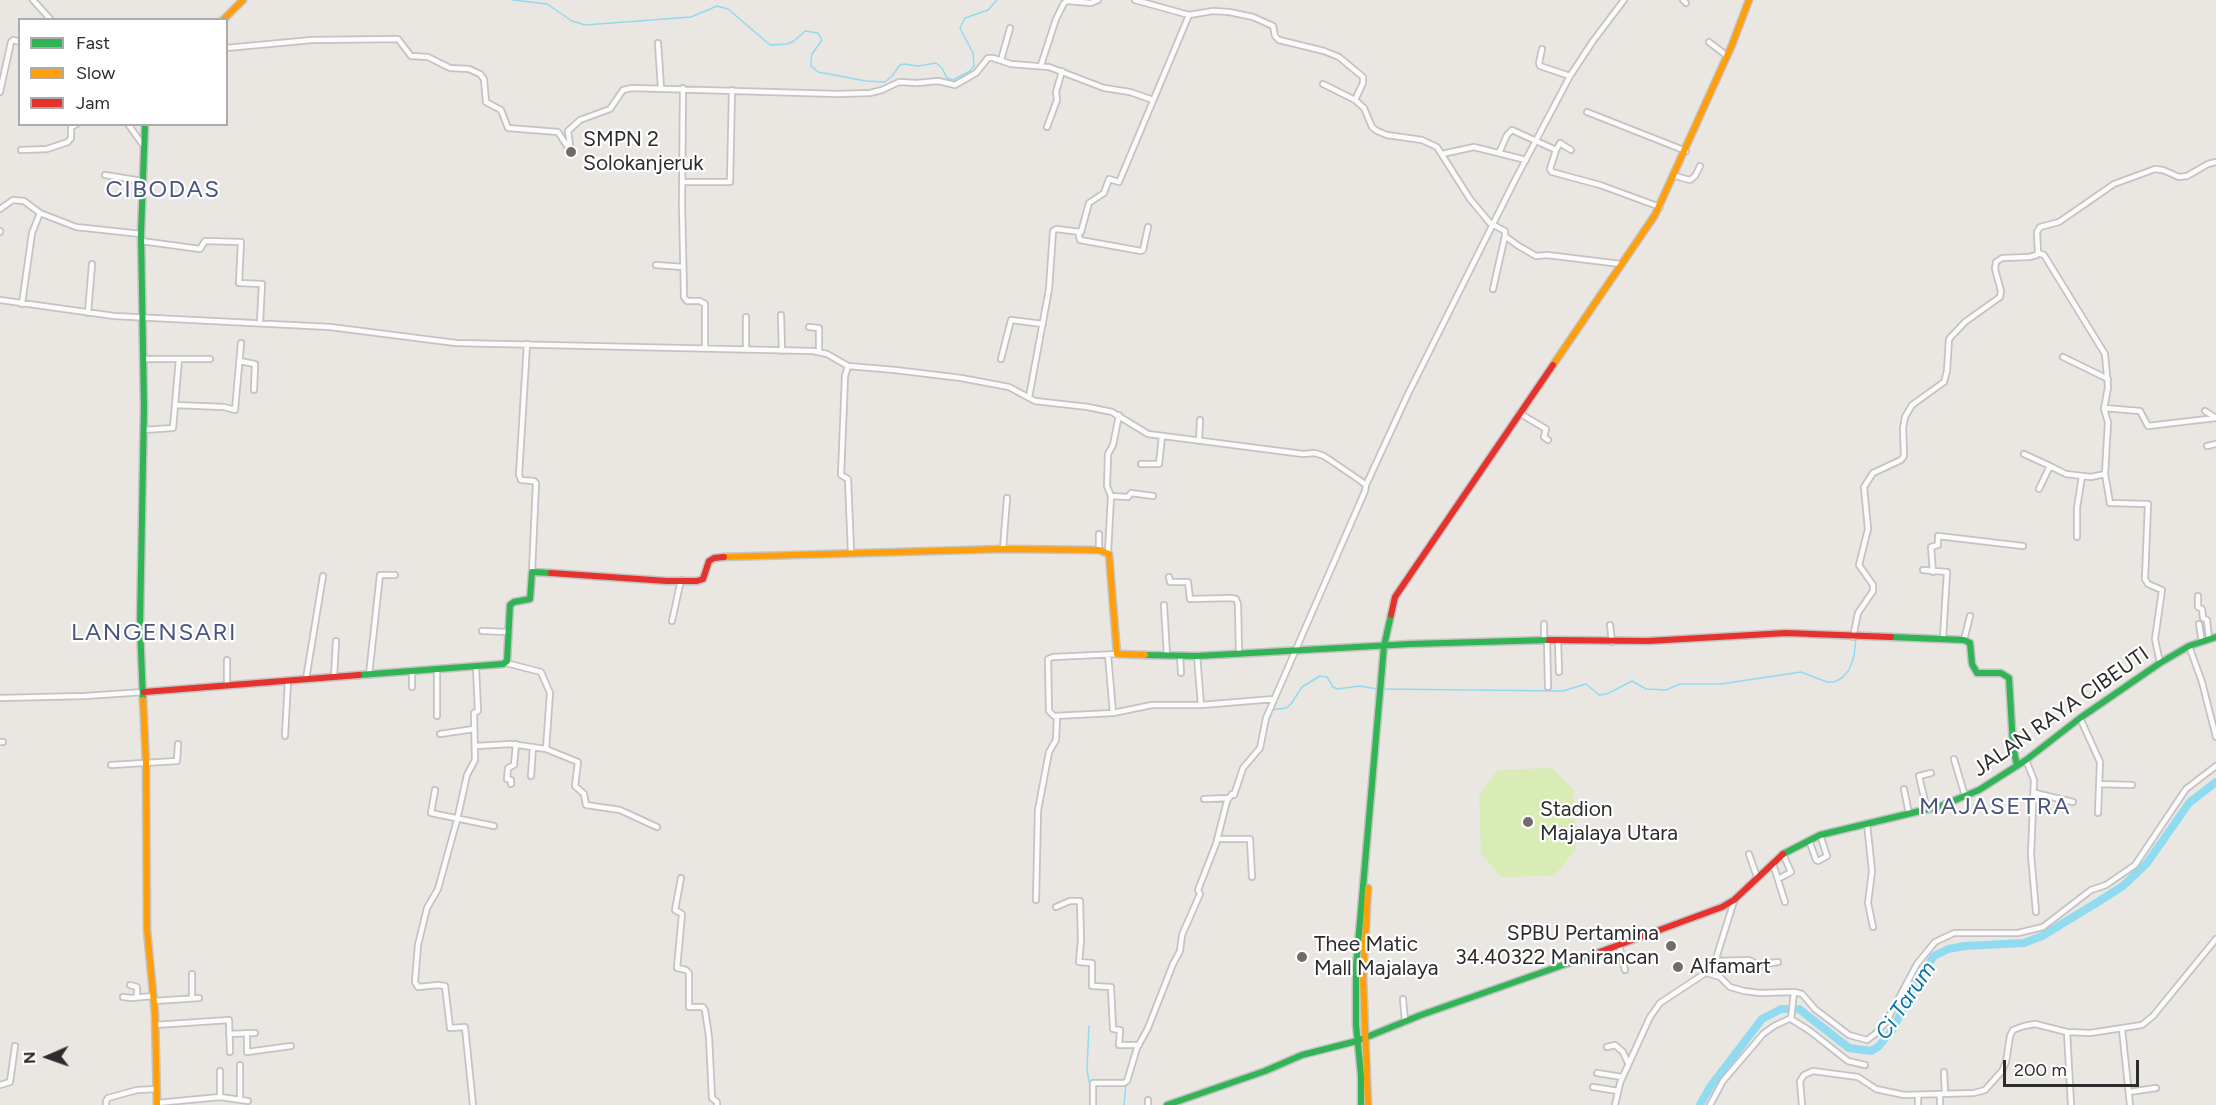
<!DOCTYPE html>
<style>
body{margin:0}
#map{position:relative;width:2216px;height:1105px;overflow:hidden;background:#eae6e2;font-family:Figtree,sans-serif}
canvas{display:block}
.legend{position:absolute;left:18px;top:18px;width:210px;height:108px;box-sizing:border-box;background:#fff;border:2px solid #ababab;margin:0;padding:8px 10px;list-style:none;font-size:18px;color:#2c2c2c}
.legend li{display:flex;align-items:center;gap:12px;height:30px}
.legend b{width:30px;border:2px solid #ababab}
.north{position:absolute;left:18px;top:1027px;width:60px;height:60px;-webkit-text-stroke:4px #fff;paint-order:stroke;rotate:268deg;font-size:16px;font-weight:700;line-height:24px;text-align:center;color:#2c2c2c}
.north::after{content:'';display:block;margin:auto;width:21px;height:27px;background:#2c2c2c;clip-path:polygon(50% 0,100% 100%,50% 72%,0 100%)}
.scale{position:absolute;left:2003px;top:1060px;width:136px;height:27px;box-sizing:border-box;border:3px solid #2c2c2c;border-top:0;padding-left:8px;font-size:18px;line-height:21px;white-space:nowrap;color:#2c2c2c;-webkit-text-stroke:4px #fff;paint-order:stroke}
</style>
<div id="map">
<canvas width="2216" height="1105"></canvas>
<ul class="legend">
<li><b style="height:8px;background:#30b455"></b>Fast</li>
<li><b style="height:8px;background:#ff9f0a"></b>Slow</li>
<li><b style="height:8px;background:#e5322d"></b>Jam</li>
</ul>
<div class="north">N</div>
<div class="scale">200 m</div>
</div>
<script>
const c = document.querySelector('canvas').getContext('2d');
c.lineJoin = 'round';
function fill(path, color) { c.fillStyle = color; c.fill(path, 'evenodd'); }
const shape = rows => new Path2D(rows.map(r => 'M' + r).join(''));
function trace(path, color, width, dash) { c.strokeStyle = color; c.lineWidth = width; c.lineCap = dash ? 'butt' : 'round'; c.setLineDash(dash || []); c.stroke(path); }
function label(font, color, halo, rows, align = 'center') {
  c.font = font + ' Figtree,sans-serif'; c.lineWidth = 4.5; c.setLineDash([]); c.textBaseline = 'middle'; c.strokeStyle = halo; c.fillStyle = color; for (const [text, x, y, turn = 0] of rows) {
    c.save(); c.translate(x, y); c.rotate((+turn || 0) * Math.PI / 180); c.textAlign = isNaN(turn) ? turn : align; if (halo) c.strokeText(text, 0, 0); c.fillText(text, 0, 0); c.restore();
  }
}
fill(shape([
 [1551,768,1574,790,1576,849,1554,876,1501,877,1481,854,1479,794,1498,770]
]), '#daecb6');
trace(shape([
 [513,0,547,4,572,21,585,25,691,17,717,6,728,9,770,45,787,44,794,41,805,31,818,33,822,40,812,54,811,60,811,66,818,72,866,81,885,82,892,76,900,65,904,64,918,66,936,63,942,68,947,78,953,80,970,71,974,66,973,53,960,28,965,18,988,10,997,0],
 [2206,168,2216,165],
 [2176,178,2185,179,2188,177],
 [2062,223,2085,206],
 [2040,240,2040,253],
 [1982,313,1993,305],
 [1915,405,1940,388],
 [1871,480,1878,473],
 [1382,689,1563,691,1586,684,1599,695,1607,694,1632,681,1646,689,1666,690,1680,684,1721,684,1801,672,1827,682,1834,682,1842,678,1849,670,1854,656,1856,638],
 [1271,710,1286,708,1291,704,1302,687,1320,676,1327,677,1333,687,1337,689,1360,686,1377,689],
 [1211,862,1220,842],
 [1089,1026,1087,1069,1089,1082,1092,1082],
 [1124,1105,1126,1084]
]), '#91dbf0', 1.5);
trace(shape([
 [1700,1105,1710,1087,1762,1019,1781,1009,1799,1009,1849,1048,1871,1051,1878,1047,1893,1029,1914,986,1934,956,1948,949,1965,946,2024,943,2042,936,2093,905,2123,886,2147,863,2189,803,2216,782]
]), '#91dbf0', 8);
const street = shape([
 [33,0,51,20],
 [1135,0,1189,15,1213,11,1229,12,1253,17,1273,26,1275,36,1279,40,1324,51,1339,57,1363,77,1363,83,1355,100,1364,108,1372,127,1377,131,1387,135,1422,140,1437,147,1470,199,1490,223,1505,231,1505,236,1517,245,1536,256,1547,255,1621,264],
 [1683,0,1686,3],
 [1709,42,1727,56],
 [658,43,661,88],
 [226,48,312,40,398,39,411,56,428,57,450,68,469,69,480,74,484,79,486,102,501,110,508,128,558,132,571,152,568,131,580,120,610,109,623,90,632,88,838,94,870,93,882,90,899,82,917,83,938,81,955,85,976,73,988,58,993,58,1011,64,1049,67,1104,88,1130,92,1153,100],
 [1542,49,1539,63,1540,66,1570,76],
 [1001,60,1010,28],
 [1041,65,1056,19,1064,3,1067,1,1091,3,1098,0],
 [1323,84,1355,100],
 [683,88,682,204,684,297,687,301,700,301,705,304,705,348],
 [0,92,11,42,13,40,20,42],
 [1587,112,1686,151],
 [128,124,143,145],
 [1047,127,1057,100,1056,92,1062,71],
 [21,150,47,149,68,142,71,138,71,127,77,124],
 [1556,150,1550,169,1552,172,1600,185,1660,207],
 [1499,153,1507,135,1512,130,1556,150,1560,143,1571,150],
 [1442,154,1474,147,1526,160],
 [105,175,142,181],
 [1675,176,1690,180,1695,176,1700,166],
 [683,182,730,182,732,90],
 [0,209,13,200,24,201,40,213,76,227,141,234],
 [0,232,0,231],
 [1078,232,1080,240,1141,251,1143,250,1148,227],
 [141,241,200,249,205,241,241,242,239,283,262,284,260,322],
 [2038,253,2044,255,2105,354,2108,387,2104,409,2108,422,2105,474],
 [656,265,683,267],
 [1493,289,1505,236],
 [0,300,114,316,330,327,456,343,813,351,827,354,848,366,895,370,961,378,1009,387,1035,401,1088,407,1112,412,1148,434,1303,454,1315,453,1324,456,1358,479,1366,485,1365,491,1266,718,1260,748,1243,768,1234,795,1232,794,1227,801,1216,844,1198,890,1200,894,1182,935,1180,951,1173,964,1148,1028,1137,1048,1127,1081,1124,1083,1093,1083,1093,1105],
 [22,304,32,233,40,213],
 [88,313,92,264],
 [781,315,782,351],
 [809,327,819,328,819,352],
 [527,344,519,475,521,480,534,481,536,483,532,572],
 [746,349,746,317],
 [2063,357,2108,379],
 [143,359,179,359,173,428,143,430],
 [179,359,210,359],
 [1001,359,1011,320,1043,324],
 [239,361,255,364,254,390],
 [848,366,845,376,841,475,848,479,851,552],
 [1029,397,1049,289,1053,231,1056,229,1081,232,1089,203,1104,193,1109,179,1119,182,1189,15],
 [175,405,224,407,235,410,241,343],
 [2104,408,2140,411,2148,426,2216,418],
 [2205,411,2216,418],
 [1519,413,1546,429,1544,437,1548,440],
 [1199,441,1200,420],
 [2207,446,2216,444],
 [2024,454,2050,466],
 [1141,464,1159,464,1162,436],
 [1366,485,1408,394,1514,182,1570,76,1593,41,1624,0],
 [2039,489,2050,466,2066,474,2091,477,2105,474,2110,503,2148,504,2145,579,2148,584,2162,590,2155,639,2160,663],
 [1111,496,1128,497,1131,493,1153,496],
 [1099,534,1099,550],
 [2077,537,2077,508,2082,476],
 [1003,549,1007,498],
 [1108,553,1111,496,1107,486,1108,454,1113,445,1119,415],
 [1923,570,1947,572,1943,638],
 [1933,572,1931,547,1938,545,1938,536,2023,546],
 [1169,577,1170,582,1188,582,1190,599,1231,598,1236,599,1238,604,1239,653],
 [2198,596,2198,607,2202,609,2203,618,2207,620,2209,639],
 [1164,605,1167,656],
 [672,621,681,580],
 [2199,624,2202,642],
 [1610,625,1612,642],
 [482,631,508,632],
 [1853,637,1858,613,1873,591,1873,585,1859,565,1868,529,1864,487,1873,473,1901,460,1904,456,1903,428,1905,417,1912,405,1944,382,1947,371,1949,339,1965,322,2000,297,2001,291,1995,269,1996,262,2002,258,2029,257,2037,255,2038,253,2037,232,2040,227,2059,222,2114,184,2155,169,2163,170,2179,177,2187,176,2208,164,2216,162],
 [1964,640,1970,616],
 [1544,641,1544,624],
 [1547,641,1548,687],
 [1558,641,1559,672],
 [2189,646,2202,682,2216,737],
 [1117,654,1053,657,1048,659,1049,711,1054,716,1113,713,1152,705,1201,705,1274,699],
 [1108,655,1113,713],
 [1180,655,1181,673],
 [1197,656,1201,705],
 [506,663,541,672,550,693,546,749,578,762,575,786,584,794,586,805,620,810,657,827],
 [412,672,412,687],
 [369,675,380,575,395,575],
 [334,677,336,641],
 [306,679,323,576],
 [227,686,227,660],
 [0,698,85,696,144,692],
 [437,716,437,669],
 [2080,718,2100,762,2098,813],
 [440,734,474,729],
 [285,736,288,680],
 [0,742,3,742],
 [476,746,511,744,546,749],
 [1954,759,1965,796],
 [2026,760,2034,780,2031,855,2036,912],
 [111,765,177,761,178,744],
 [531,776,533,747],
 [511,784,511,780,507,779,508,768,514,765,516,744],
 [2100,784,2132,785],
 [1904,789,1909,814],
 [435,790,431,813,494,826],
 [2035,793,2073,802],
 [1204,799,1229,798],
 [1927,810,1919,776,1931,773],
 [1867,823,1872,871,1868,903,1873,927],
 [1217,839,1250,839,1252,877],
 [1809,840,1816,860,1818,861,1827,856,1820,835],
 [1749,854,1757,877],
 [1773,864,1785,902],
 [681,878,675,910,682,914,677,968,686,970,689,973,689,1007,703,1007,705,1010,709,1037,712,1098,717,1102,717,1105],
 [1778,879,1791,872,1783,854],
 [1036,900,1038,810,1049,752,1056,740,1057,716],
 [1056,907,1070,901,1080,901,1081,940,1079,962,1092,963,1092,986,1111,987,1113,1029,1120,1030,1119,1045,1139,1045],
 [1619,945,1625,970],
 [1716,961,1749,960,1759,965,1778,962],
 [1707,973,1720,977,1730,987,1744,991,1760,993,1794,992],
 [192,974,192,998],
 [130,985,137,987,137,997],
 [123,997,132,998,153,996],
 [1403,999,1405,1022],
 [154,1001,199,998],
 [155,1025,229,1020,230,1052],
 [2122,1029,2130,1105],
 [2067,1032,2071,1105],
 [247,1033,247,1052,291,1046],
 [229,1034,255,1033],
 [1607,1047,1615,1045,1623,1052,1628,1063],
 [240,1065,240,1099],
 [1865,1065,1848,1061,1810,1031,1791,1019,1794,992,1802,994,1815,1009,1849,1035,1867,1040,1875,1034,1886,1022,1917,964,1935,942,1954,933,2018,933,2043,927,2091,890,2106,885,2135,865,2186,789,2216,766],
 [220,1071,220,1097],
 [1944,1072,1945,1094],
 [1597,1073,1622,1077],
 [0,1085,10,1082,15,1046],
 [1593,1087,1618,1091],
 [2129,1092,2156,1088],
 [1148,1100,1148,1105],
 [157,1103,220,1097,248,1101],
 [106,1105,106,1101,108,1098,137,1090,157,1089],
 [473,1105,465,1027,450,1028,445,986,438,985,418,987,415,982,418,945,427,908,438,889,457,820,467,775,475,760,474,713,478,711,476,667],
 [1615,1105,1620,1083,1650,1017,1660,1003,1713,968,1734,901],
 [1710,1105,1723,1081,1763,1034,1774,1026,1791,1018],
 [1802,1105,1800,1081,1804,1075,1813,1071,1858,1077,1876,1089,1904,1095,1974,1093,1985,1090,2002,1071,2006,1062,2010,1036,2013,1030,2024,1026,2035,1024,2067,1032,2090,1033,2142,1025,2153,1016,2216,939],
 [1918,1105,1918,1095],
 [1940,1105,1940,1095]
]);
const fast = shape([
 [1891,637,1964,640,1970,643,1972,664,1977,673,2001,673,2009,678,2013,746,2017,766],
 [1145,655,1197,656,1410,644,1549,640],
 [359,675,503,664,507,661,510,605,514,602,530,599,532,572,551,573],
 [143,700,140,626,144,407,141,234,145,124],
 [1783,854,1820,835,1941,806,1979,790,2026,760,2080,718,2160,663,2189,646,2216,637],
 [1167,1105,1265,1071,1302,1055,1357,1041,1421,1015,1597,953],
 [1361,1105,1361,1075,1356,1025,1356,967,1384,646,1391,615]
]);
const slow = shape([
 [223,20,243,0],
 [1553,365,1655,215,1732,45,1749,0],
 [724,557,1003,549,1099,550,1109,554,1117,654,1145,655],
 [143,700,146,763,147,930,155,1014,157,1105],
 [1368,888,1363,978,1368,1105]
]);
const jam = shape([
 [551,573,667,581,697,581,703,579,709,561,714,558,724,557],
 [1391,615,1395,597,1553,365],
 [1549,640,1648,641,1786,633,1891,637],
 [144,692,359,675],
 [1597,953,1722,907,1734,900,1783,854]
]);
trace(street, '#c4c3c3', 8);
trace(fast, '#c4c3c3', 9);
trace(slow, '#c4c3c3', 9);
trace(jam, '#c4c3c3', 9);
trace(street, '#fcfbfb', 4.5);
trace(fast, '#30b455', 6);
trace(slow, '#ff9f0a', 6);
trace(jam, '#e5322d', 6);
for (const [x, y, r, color] of [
 [571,152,6,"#6e6d6c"],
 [1528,822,6,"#6e6d6c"],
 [1671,946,6,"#6e6d6c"],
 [1302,957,6,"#6e6d6c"],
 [1678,967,6,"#6e6d6c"]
]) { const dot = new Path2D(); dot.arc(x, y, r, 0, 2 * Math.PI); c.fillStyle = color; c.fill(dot); trace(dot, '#fff', 2); }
label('21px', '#2c2c2c', '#fff', [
 ["SMPN 2",583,140],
 ["Solokanjeruk",583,164],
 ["Stadion",1540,810],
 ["Majalaya Utara",1540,834],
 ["SPBU Pertamina",1659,934,"right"],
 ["34.40322 Manirancan",1659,958,"right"],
 ["Thee Matic",1314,945],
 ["Mall Majalaya",1314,969],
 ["Alfamart",1690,967]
], 'left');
label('21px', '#2c2c2c', '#fff', [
 ["JALAN RAYA CIBEUTI",2061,712,-35]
]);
label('italic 22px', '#0575a7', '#fff', [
 ["Ci Tarum",1906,1001,-56]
]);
c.letterSpacing = '1.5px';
label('24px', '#495580', '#fff', [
 ["CIBODAS",163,190],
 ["LANGENSARI",154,633],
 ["MAJASETRA",1995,807]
]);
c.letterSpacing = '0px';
</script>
